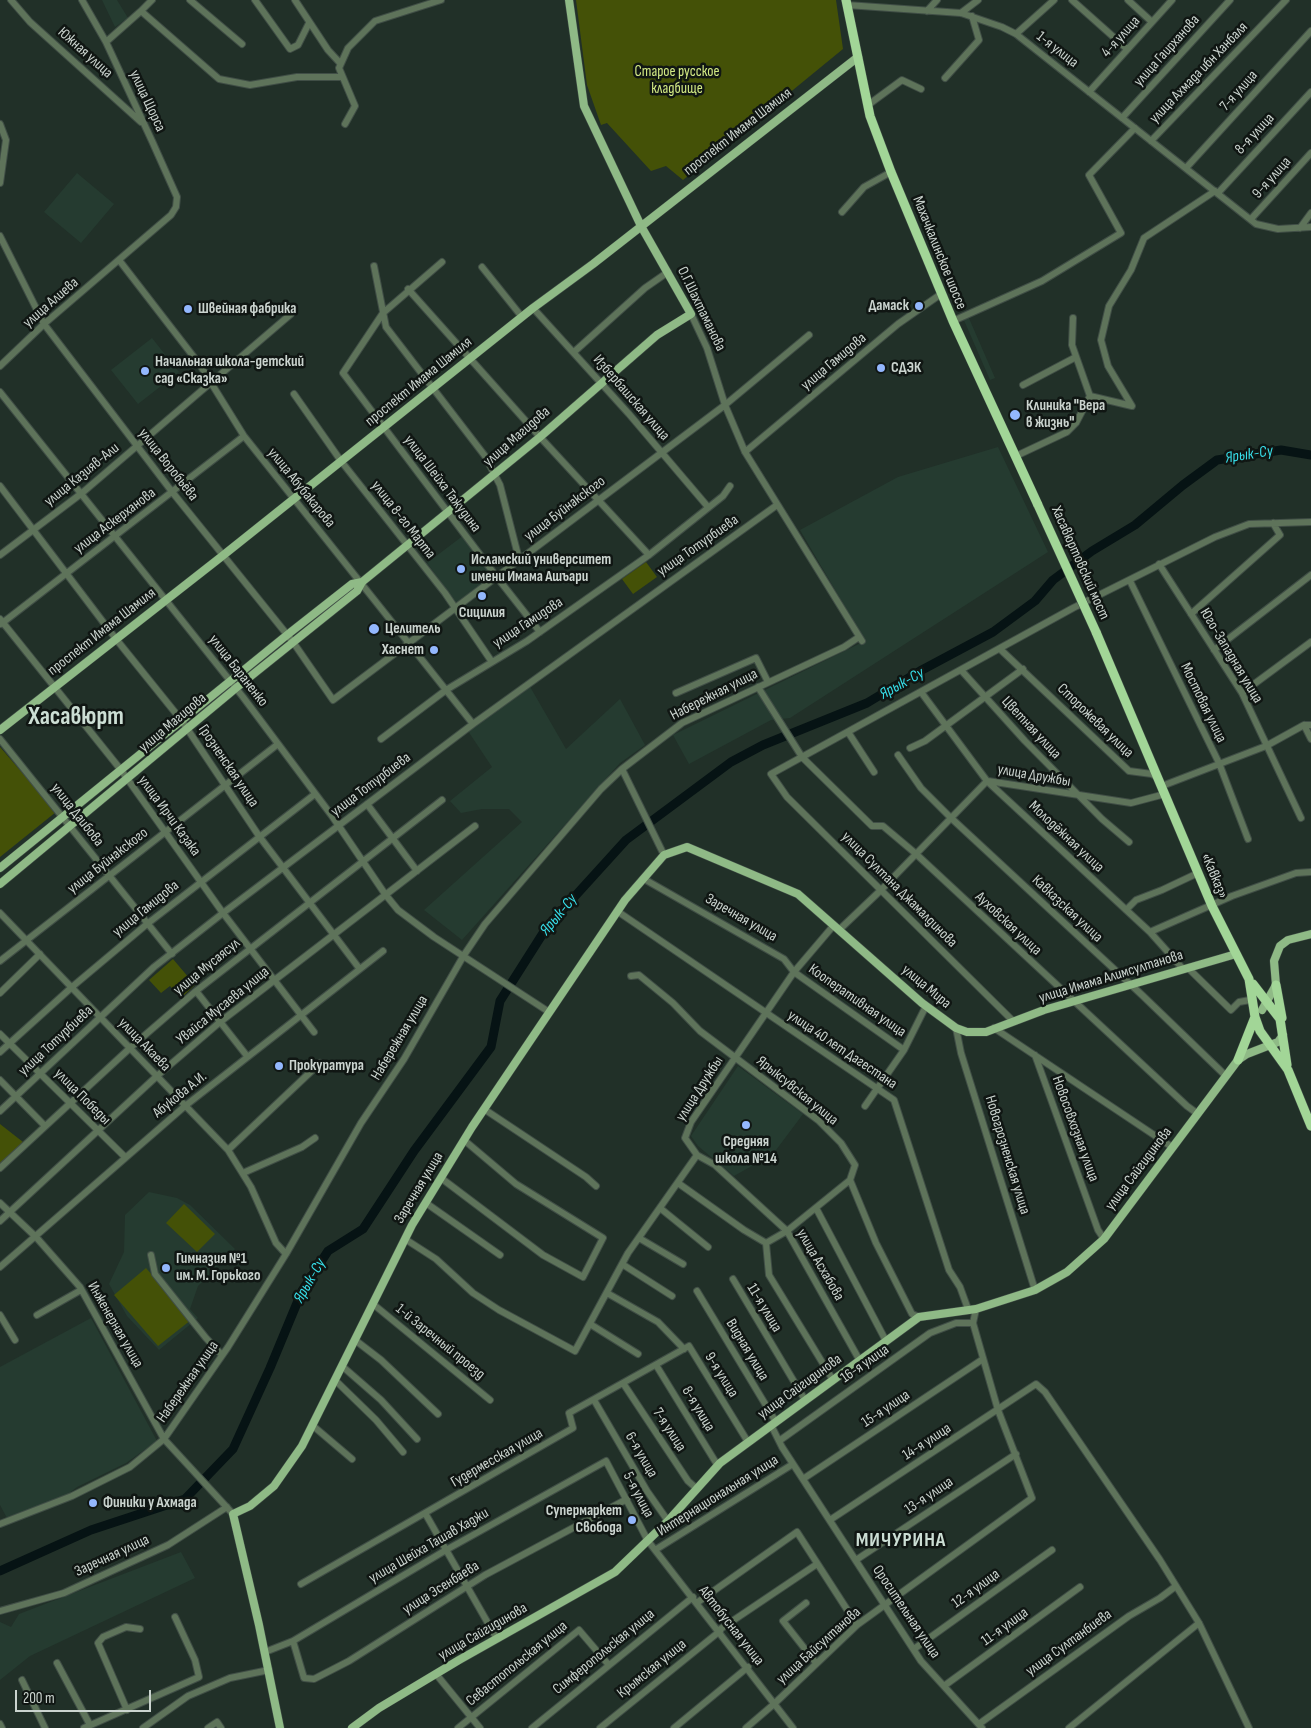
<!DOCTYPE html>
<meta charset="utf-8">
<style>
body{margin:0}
#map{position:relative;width:1311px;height:1728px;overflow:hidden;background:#213028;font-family:"Sofia Sans Condensed",sans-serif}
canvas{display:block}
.scale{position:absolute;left:15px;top:1690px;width:136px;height:22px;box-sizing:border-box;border:2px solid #cbd4cf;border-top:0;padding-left:6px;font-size:15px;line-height:18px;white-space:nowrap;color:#cbd4cf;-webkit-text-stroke:4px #101613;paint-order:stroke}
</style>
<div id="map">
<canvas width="1311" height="1728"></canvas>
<div class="scale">200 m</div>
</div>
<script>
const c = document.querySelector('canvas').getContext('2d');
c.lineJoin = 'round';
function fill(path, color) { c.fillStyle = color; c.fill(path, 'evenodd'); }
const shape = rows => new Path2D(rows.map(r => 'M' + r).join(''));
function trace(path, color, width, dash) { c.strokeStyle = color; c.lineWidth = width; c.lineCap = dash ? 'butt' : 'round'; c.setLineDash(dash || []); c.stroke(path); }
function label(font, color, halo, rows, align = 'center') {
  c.font = font + ' "Sofia Sans Condensed",sans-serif'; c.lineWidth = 5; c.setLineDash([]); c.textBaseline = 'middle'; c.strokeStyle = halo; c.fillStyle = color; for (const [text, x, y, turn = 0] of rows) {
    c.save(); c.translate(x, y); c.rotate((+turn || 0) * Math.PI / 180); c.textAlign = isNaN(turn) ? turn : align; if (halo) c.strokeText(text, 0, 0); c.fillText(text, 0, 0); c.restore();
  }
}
fill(shape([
 [102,0,117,0,128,18,115,27],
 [77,173,114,204,81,243,44,212],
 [968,316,995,378,990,380,963,318],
 [152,338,179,372,138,404,111,370],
 [998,447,1048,552,790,718,771,720,689,764,673,735,865,641,800,530,898,477],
 [464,535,494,576,460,608,427,563],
 [529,685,566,749,620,699,645,745,620,763,462,940,424,910,522,822,509,809,482,809,461,813,450,801,492,767,468,731],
 [738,1066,803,1114,773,1154,734,1176,698,1146,691,1136],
 [149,1192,177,1198,190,1205,235,1249,198,1286,190,1309,198,1318,159,1350,127,1316,109,1284,124,1252,125,1215],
 [91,1318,157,1441,126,1463,77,1487,68,1494,7,1518,0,1505,0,1367],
 [181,1552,195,1578,30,1656,0,1680,0,1622,11,1627,19,1614]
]), '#253b30');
fill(shape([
 [576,0,836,0,843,49,683,180,666,166,651,171,607,123,601,125,587,85],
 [646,562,657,577,633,594,622,579],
 [0,747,56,812,0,857],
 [173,959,195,985,181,998,170,986,161,993,149,980],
 [0,1124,23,1142,0,1165],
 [184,1204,215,1234,197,1252,166,1223],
 [146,1268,191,1320,158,1346,114,1295]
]), '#445107');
trace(shape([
 [0,1571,91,1530,185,1499,233,1449,270,1368,302,1291,328,1251,363,1229,414,1151,491,1047,500,1001,547,927,626,840,731,762,763,745,867,703,920,671,993,632,1035,601,1053,580,1092,551,1135,525,1183,485,1217,460,1281,450,1311,455]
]), '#061314', 9);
const minor = shape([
 [11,0,30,22,141,122],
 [152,0,141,11,219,79,250,85,297,77,341,77],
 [190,0,242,44],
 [255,0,290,49,298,45,309,23],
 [295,0,328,50,340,63],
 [1072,0,1127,49],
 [1128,0,1152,22],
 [847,5,961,13,1002,27,1016,34,1256,224,1278,229,1311,227],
 [927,11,937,0],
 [961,13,978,0],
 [1016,34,1054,0],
 [106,42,141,11],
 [945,78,979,40,972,16],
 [1089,92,1172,0],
 [868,105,902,80,921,89],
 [1122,118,1230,0],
 [0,124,6,140,0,183],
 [345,124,355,106,339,68,348,48,375,21,441,0],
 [1151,141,1286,0],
 [1186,168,1311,31],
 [1218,193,1311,92],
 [842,212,864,187,891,172],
 [1251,219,1311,153],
 [1300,228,1311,213],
 [0,236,44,324,173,493,293,642,333,700,725,405,809,335],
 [119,260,200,365,244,436,473,724],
 [442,262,383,313,343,373,496,576,540,632],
 [374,266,386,327,485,456,500,485,519,559],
 [482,267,522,317],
 [408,289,540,437,649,555],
 [533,308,629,414,708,507],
 [691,314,707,348,725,405,745,452,862,641],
 [1073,318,1072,345,1090,396],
 [953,321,1042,281,1121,233,1089,175,1135,128],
 [574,352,645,288,668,272],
 [0,366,44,324,171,215,176,207,177,197,152,141,106,42,82,0],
 [1023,385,1076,357],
 [0,392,243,697,332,816,385,894,398,910,434,937,549,1012],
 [294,394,341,461,445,593,492,662],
 [745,452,898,324,941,294],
 [1016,456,1067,432,1076,423,1090,396,1132,406,1108,366,1101,340,1109,306,1131,270,1144,238,1215,191],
 [0,486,116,639,182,721,259,836,359,968],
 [0,555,82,493,291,314],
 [1159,564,1242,693,1301,818],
 [1130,581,1219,763,1248,839],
 [1191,614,1280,535,1273,523],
 [0,619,121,770,223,913,314,1032],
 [1,624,244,436],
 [1000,649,1129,771,1152,774,1158,778],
 [1214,650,1311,575],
 [961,670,1025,741,1102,819,1129,842],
 [758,687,802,757,872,826,883,826,915,853,1187,1106,1198,1114],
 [921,692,987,781,1150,932,1183,969],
 [676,693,756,658,768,682],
 [1242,693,1311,642],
 [1304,725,1311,739],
 [848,732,874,772],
 [0,739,172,954],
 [381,739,446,690,527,641,649,555,723,496,730,486],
 [910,748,925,741,1023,669],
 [898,755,921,788,950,817,1142,995,1226,1076],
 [622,769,664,855],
 [988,781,1131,803,1165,794],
 [1162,786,1266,746,1304,725,1311,725],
 [367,804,417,871],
 [644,879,784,959,794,972,904,1050],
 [1126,910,1136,900,1162,890,1198,873],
 [617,911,894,1100,949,1270,960,1287,968,1309],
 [0,913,228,1150,251,1187,276,1243,286,1254],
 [839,930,881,890,987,781],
 [1150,932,1232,896,1296,873,1311,872],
 [0,961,278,744],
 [1188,968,1231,1010,1239,1002,1250,1000],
 [631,976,639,975,673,1003,700,1031,818,1120,841,1143,855,1165,850,1180,876,1243,912,1314,919,1317],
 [196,991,247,1056],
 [0,993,40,954],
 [1013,1021,787,797,771,774,1073,608,1215,537,1249,524,1311,522],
 [956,1028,961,1053,1035,1290],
 [994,1028,1172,1147],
 [0,1034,125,1157],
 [0,1052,72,987,147,924,315,794],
 [1035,1055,1098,1230,1104,1239],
 [0,1080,45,1126],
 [865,1106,904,1050,926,1006],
 [484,1109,586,1177,596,1186],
 [0,1111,154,967,223,913,473,724,777,505],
 [228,1150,320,1063],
 [697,1155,715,1165,787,1231,860,1361],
 [0,1168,130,1048,196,991,442,800],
 [243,1173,302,1147,315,1138],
 [441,1178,543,1255,583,1277,603,1238,516,1184,464,1140],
 [678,1183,744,1230,766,1243,787,1231,850,1180],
 [0,1203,36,1237,80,1287,164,1439,233,1514],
 [426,1203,500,1255],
 [660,1208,708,1247],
 [816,1208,886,1341],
 [0,1221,157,1076,220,1022,475,826],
 [639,1238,683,1264],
 [405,1239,436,1259,473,1293,499,1310,575,1351,628,1253,697,1155,685,1138,691,1122,794,972,834,925],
 [766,1243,769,1275,833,1380],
 [151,1255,155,1274,206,1338,222,1355],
 [622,1264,672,1296],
 [0,1267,185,1106,383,951],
 [733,1279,805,1400],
 [697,1291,776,1422],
 [607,1293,658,1322,684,1349],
 [373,1304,490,1400],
 [0,1315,15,1340],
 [37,1315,81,1290],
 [590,1324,638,1354],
 [355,1340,381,1360,438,1414],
 [656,1365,718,1466],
 [342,1366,381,1400,417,1439],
 [335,1380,376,1420,403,1452],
 [623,1383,688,1481,696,1488],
 [594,1400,647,1491,668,1521],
 [312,1425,352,1459],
 [771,1425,782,1447,921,1661,982,1728],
 [779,1441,930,1333,956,1323,973,1323],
 [803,1479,983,1359],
 [425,1513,497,1639],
 [830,1520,1036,1384,1045,1392,1160,1560,1199,1623,1249,1728],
 [0,1524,72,1496,130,1467,164,1439,228,1347,286,1254,361,1123,404,1059,464,955,485,924,601,789,622,769,682,723,844,647,859,637],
 [655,1550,793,1464],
 [856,1560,1016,1454],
 [301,1584,573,1428,569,1413,689,1346,748,1442],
 [698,1602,797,1532,857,1625],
 [806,1603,783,1621,816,1663],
 [0,1611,64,1593,168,1545,227,1507],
 [719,1630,817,1564],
 [293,1641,304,1678,314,1679,349,1661,485,1575,627,1499],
 [914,1649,1052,1550],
 [265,1652,293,1641,446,1550,606,1461,648,1541,793,1728],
 [57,1663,90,1725],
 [436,1674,480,1728],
 [22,1680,45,1728],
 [944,1686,1080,1587],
 [127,1710,98,1643,103,1637,126,1627,140,1629],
 [0,1724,2,1728],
 [979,1724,1129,1616,1160,1598,1176,1586],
 [84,1728,199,1677,195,1660,175,1617],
 [143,1728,188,1696,230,1678,269,1670],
 [208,1728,217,1722,221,1728],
 [458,1728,579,1630,608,1664],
 [532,1728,693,1597],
 [600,1728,720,1631],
 [674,1728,748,1667],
 [746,1728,774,1704,857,1625,1032,1498,998,1410,973,1323,976,1309],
 [1069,1728,1199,1623]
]);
const major = shape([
 [0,730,221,557,533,308,593,264,858,57],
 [0,868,287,635,352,584,362,582],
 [0,884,236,688,357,591,362,582,540,437,657,335,691,314,641,226,584,106,569,0],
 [1262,1010,1276,985,1274,961,1280,946,1288,940,1311,934],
 [280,1728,259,1625,233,1514,250,1506,274,1486,302,1446,412,1225,472,1127,625,900,664,855,687,847,798,894,922,1003,956,1028,967,1032,986,1032,1044,1010,1236,954],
 [352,1728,379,1708,459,1660,615,1572,668,1521,720,1463,919,1317,976,1309,1035,1290,1067,1272,1104,1239,1238,1060,1247,1054,1278,1042,1283,1035]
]);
const highway = shape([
 [846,0,870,116,891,172,953,321,1038,505],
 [1096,632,1212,906,1249,979,1255,1017,1260,1031,1288,1070,1311,1126],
 [1253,984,1280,1019,1287,1065],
 [1276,985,1282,1018],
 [1238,1060,1255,1017]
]);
trace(minor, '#404e46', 8);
trace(major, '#404e46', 9);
trace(highway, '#404e46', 10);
trace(minor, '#5e735a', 6);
trace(major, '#8fba86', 8);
trace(highway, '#a2d697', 9);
const highwayBridge = shape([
 [1038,505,1096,632]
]);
trace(highwayBridge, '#404e46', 10, []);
trace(highwayBridge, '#a2d697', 9);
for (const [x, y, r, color] of [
 [919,306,5,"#93b7fd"],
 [188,309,5,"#93b7fd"],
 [881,368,5,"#93b7fd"],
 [145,371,5,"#93b7fd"],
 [1015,415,6,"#93b7fd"],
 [461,569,5,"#93b7fd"],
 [482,596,5,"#93b7fd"],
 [374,629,6,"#93b7fd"],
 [434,650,5,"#93b7fd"],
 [279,1066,5,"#93b7fd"],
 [746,1125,5,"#93b7fd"],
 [166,1268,5,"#93b7fd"],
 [93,1503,5,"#93b7fd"],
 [632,1520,5,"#93b7fd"]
]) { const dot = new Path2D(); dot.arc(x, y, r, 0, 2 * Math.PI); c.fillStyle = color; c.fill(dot); trace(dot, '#101613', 2); }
label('15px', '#cbd4cf', '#101613', [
 ["4-я улица",1121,37,-48],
 ["1-я улица",1057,50,38],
 ["улица Гаирханова",1167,51,-48],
 ["Южная улица",85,53,42],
 ["улица Ахмада ибн Ханбаля",1199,73,-46],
 ["7-я улица",1239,91,-48],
 ["улица Щорса",147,101,65],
 ["проспект Имама Шамиля",738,132,-38],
 ["8-я улица",1255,134,-47],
 ["9-я улица",1272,178,-48],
 ["Махачкалинское шоссе",939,253,68],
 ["улица Алиева",51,303,-41],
 ["О.Г.Шахтаманова",701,309,64],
 ["улица Гамидова",834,362,-40],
 ["проспект Имама Шамиля",419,382,-39],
 ["Избербашская улица",631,398,49],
 ["улица Магидова",517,437,-41],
 ["улица Воробьёва",168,465,52],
 ["улица Казияв-Али",82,475,-39],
 ["улица Шейха Тажудина",442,484,53],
 ["улица Абубакарова",301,488,51],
 ["улица Буйнакского",565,509,-37],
 ["улица 8-го Марта",403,520,52],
 ["улица Аскерханова",115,521,-37],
 ["улица Тотурбиева",698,546,-35],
 ["Хасавюртовский мост",1080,563,66],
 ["улица Гамидова",528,623,-33],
 ["проспект Имама Шамиля",102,632,-38],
 ["Юго-Западная улица",1231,656,59],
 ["улица Бараненко",238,671,52],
 ["Набережная улица",714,695,-27],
 ["Мостовая улица",1203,703,64],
 ["Сторожевая улица",1095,721,44],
 ["улица Магидова",173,723,-40],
 ["Цветная улица",1031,728,47],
 ["Грозненская улица",228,766,56],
 ["улица Дружбы",1034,776,10],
 ["улица Тотурбиева",371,785,-37],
 ["улица Даибова",77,815,52],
 ["улица Ирчи Казака",169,816,54],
 ["Молодёжная улица",1066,837,43],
 ["улица Буйнакского",108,861,-38],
 ["«Кавказ»",1214,876,67],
 ["улица Султана Джамалдинова",899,890,45],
 ["улица Гамидова",146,909,-39],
 ["Кавказская улица",1067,909,43],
 ["Заречная улица",741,918,30],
 ["Ауховская улица",1008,924,43],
 ["улица Мусаясул",207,967,-39],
 ["улица Имама Алимсултанова",1111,977,-17],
 ["улица Мира",926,987,40],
 ["Кооперативная улица",857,1001,35],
 ["Увайса Мусаева улица",223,1006,-39],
 ["Набережная улица",400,1038,-59],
 ["улица Тотурбиева",56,1041,-43],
 ["улица Акаева",144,1045,46],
 ["улица 40 лет Дагестана",842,1050,34],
 ["улица Дружбы",700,1089,-57],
 ["Ярыксувская улица",797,1091,39],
 ["Абукова А.И.",180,1095,-39],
 ["улица Победы",82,1097,45],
 ["Новосовхозная улица",1075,1129,70],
 ["Новогрозненская улица",1007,1155,73],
 ["улица Сайгидинова",1139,1169,-53],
 ["Заречная улица",419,1188,-59],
 ["улица Асхабова",820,1265,60],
 ["11-я улица",764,1308,59],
 ["Инженерная улица",115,1325,60],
 ["1-й Заречный проезд",440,1342,39],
 ["Видная улица",747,1350,59],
 ["16-я улица",865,1364,-35],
 ["9-я улица",721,1375,58],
 ["Набережная улица",188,1382,-55],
 ["улица Сайгидинова",800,1387,-36],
 ["8-я улица",698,1409,59],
 ["15-я улица",886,1409,-34],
 ["7-я улица",669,1430,57],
 ["14-я улица",927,1442,-33],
 ["6-я улица",641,1455,60],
 ["Гудермесская улица",497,1458,-30],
 ["5-я улица",638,1495,62],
 ["Интернациональная улица",718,1496,-32],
 ["13-я улица",929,1496,-34],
 ["улица Шейха Ташав Хаджи",429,1546,-30],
 ["Заречная улица",112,1556,-25],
 ["улица Эсенбаева",441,1588,-32],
 ["12-я улица",976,1589,-36],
 ["Оросительная улица",906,1612,56],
 ["Автобусная улица",731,1626,52],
 ["11-я улица",1005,1627,-36],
 ["улица Сайгидинова",483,1632,-30],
 ["улица Султанбиева",1069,1643,-36],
 ["улица Байсултанова",819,1646,-42],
 ["Симферопольская улица",604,1652,-39],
 ["Севастопольская улица",517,1664,-39],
 ["Крымская улица",652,1669,-39]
]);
label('15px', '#d4eb85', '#101613', [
 ["Старое русское",677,72],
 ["кладбище",677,89]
]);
label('bold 15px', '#cbd4cf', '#101613', [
 ["Дамаск",909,306,"right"],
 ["Швейная фабрика",198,309],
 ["Начальная школа-детский",155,362],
 ["сад «Сказка»",155,379],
 ["СДЭК",891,368],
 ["Клиника \"Вера",1026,406],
 ["в жизнь\"",1026,423],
 ["Исламский университет",471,560],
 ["имени Имама Ашъари",471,577],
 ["Сицилия",482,613,"center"],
 ["Целитель",385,629],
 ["Хаснет",424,650,"right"],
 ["Прокуратура",289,1066],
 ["Средняя",746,1142,"center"],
 ["школа №14",746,1159,"center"],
 ["Гимназия №1",176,1259],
 ["им. М. Горького",176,1276],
 ["Финики у Ахмада",103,1503],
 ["Супермаркет",622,1511,"right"],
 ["Свобода",622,1528,"right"]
], 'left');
label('italic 16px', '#37dfea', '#101613', [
 ["Ярык-Су",1249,455,-9],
 ["Ярык-Су",902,684,-29],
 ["Ярык-Су",559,915,-50],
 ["Ярык-Су",310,1281,-60]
]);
c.letterSpacing = '1px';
label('bold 20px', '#ccded4', '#101613', [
 ["МИЧУРИНА",901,1541]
]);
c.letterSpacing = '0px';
label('bold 25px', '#ccded4', '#101613', [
 ["Хасавюрт",76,718]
]);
</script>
